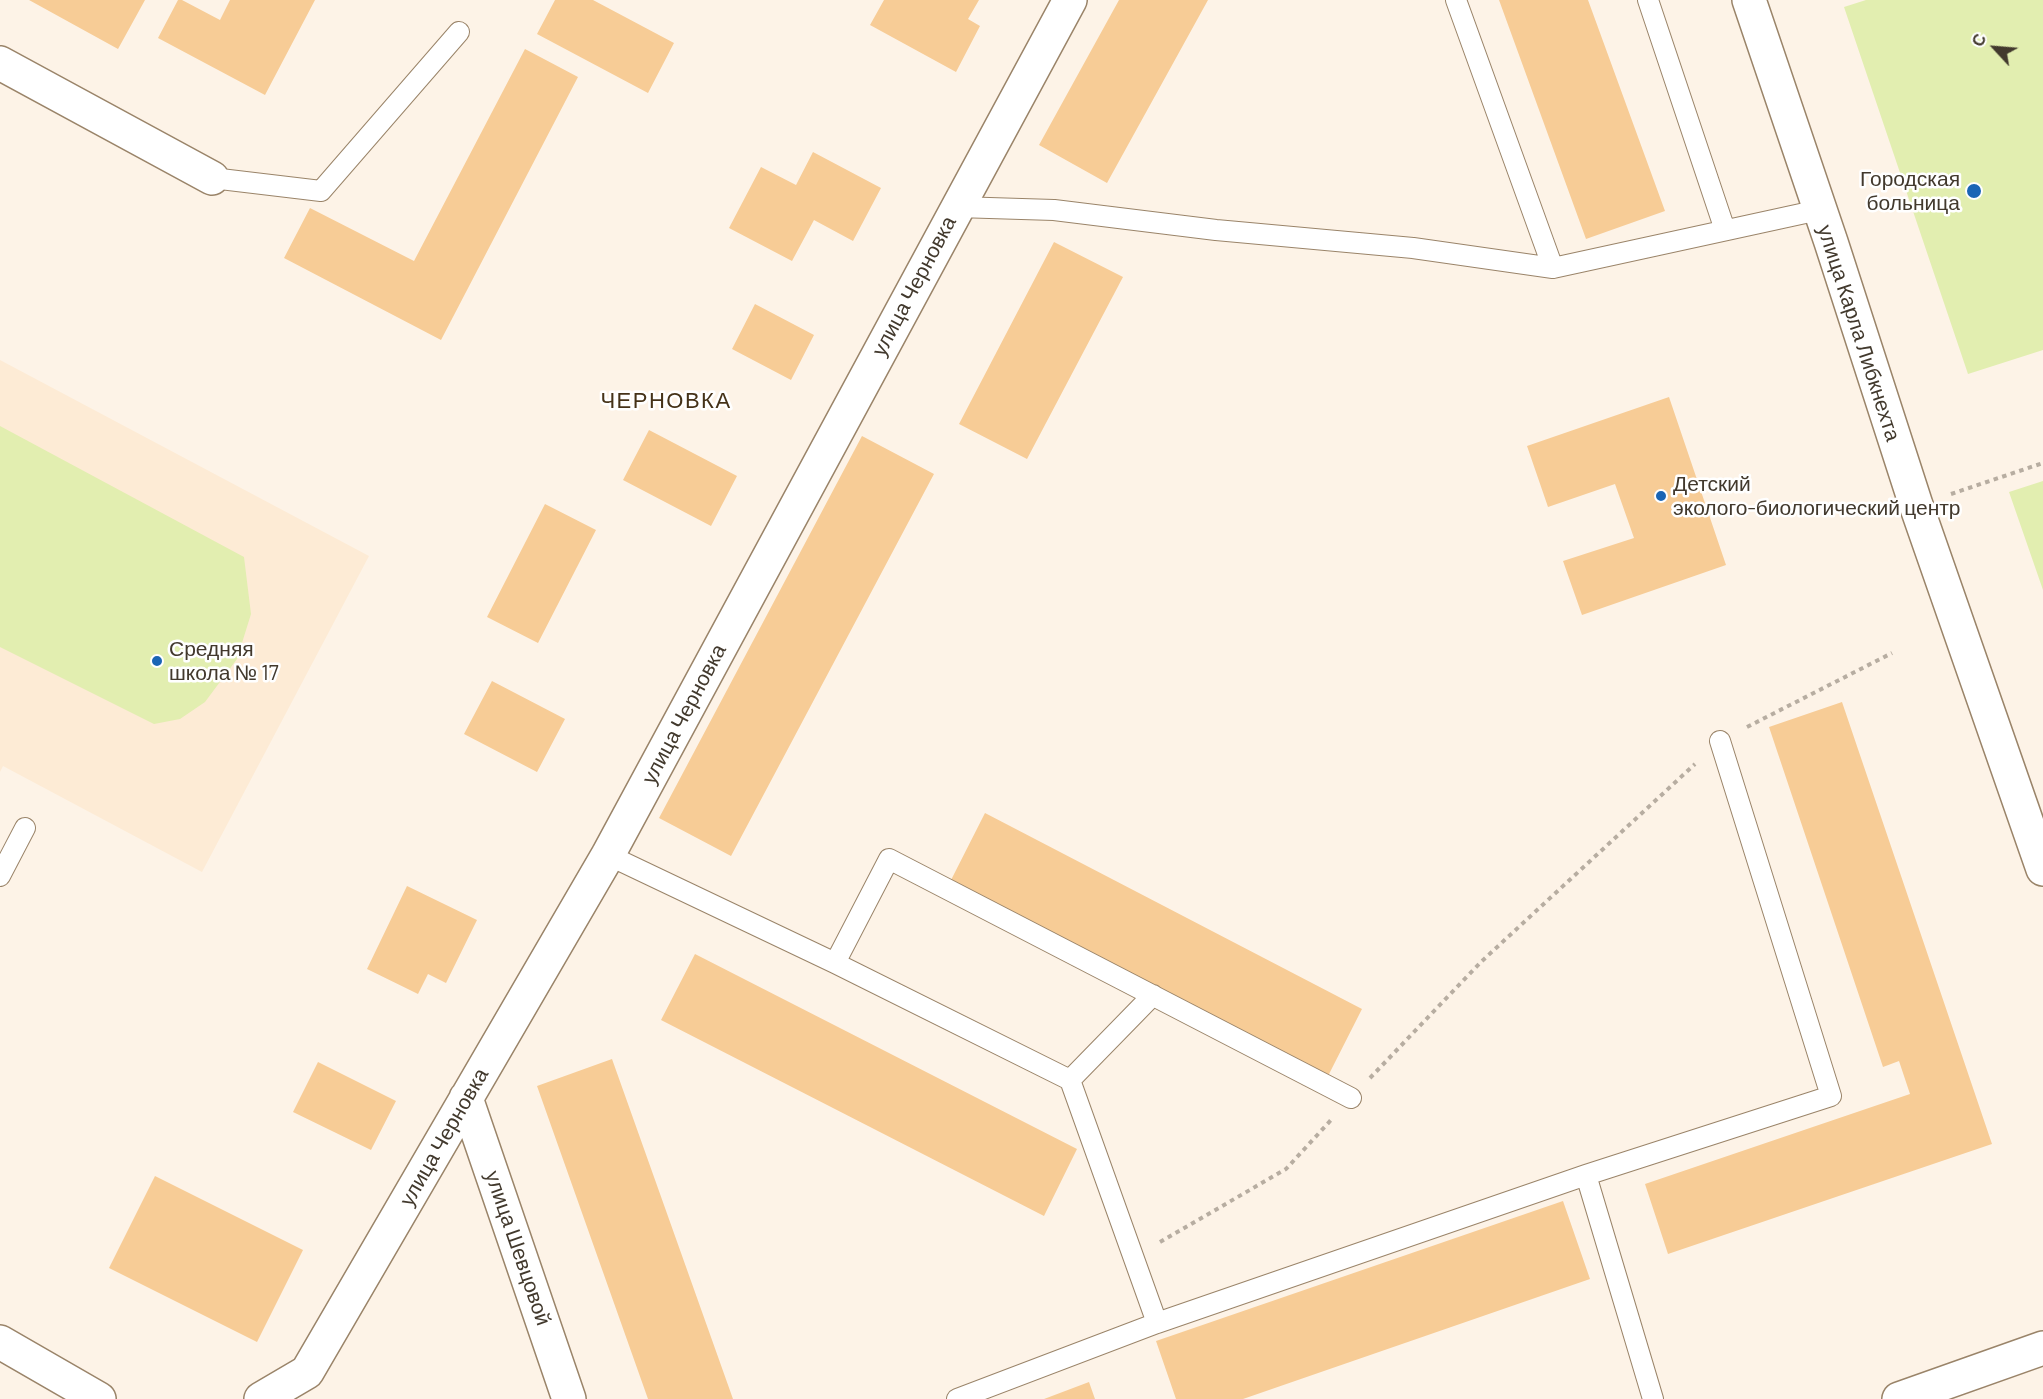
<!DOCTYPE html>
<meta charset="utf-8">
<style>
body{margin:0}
#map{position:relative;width:2043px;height:1399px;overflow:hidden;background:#fdf3e7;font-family:Barlow,sans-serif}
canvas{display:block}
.north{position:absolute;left:1965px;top:18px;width:60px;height:60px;-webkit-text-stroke:4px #fff;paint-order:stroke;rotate:296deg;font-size:16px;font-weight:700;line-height:24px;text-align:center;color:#42392d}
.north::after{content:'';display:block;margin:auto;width:21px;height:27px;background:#42392d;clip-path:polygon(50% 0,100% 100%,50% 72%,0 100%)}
</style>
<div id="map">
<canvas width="2043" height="1399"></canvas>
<div class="north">С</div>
</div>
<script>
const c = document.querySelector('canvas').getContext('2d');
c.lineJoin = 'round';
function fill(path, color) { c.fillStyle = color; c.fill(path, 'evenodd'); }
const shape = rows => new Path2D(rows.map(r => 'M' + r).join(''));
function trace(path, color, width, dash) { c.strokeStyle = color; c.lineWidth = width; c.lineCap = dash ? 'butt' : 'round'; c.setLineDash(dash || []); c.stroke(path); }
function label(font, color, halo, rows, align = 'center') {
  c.font = font + ' Barlow,sans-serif'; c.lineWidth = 5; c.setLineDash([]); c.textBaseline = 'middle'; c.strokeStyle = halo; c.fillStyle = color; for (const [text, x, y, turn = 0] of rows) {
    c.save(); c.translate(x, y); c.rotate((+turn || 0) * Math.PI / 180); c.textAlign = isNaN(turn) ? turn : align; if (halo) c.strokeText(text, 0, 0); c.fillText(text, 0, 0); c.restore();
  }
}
fill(shape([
 [0,360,369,556,202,872,3,766,0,772]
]), '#fdebd5');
fill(shape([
 [1866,0,2043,0,2043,350,1968,374,1844,7],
 [0,426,244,557,251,614,237,659,205,702,180,719,154,724,0,647],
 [2043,481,2043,590,2009,492]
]), '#e2eeb0');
fill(shape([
 [29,0,145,0,118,49],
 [178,0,182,0,220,20,230,0,315,0,265,95,158,38],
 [555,0,593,0,674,43,648,93,537,34],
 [884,0,979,0,968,19,980,26,956,72,870,25],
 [1119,0,1208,0,1107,183,1039,145],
 [1499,0,1588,0,1665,211,1586,239],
 [525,49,578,77,441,340,284,258,310,208,414,261],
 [813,152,881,188,853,241,814,220,792,261,729,228,761,167,796,185],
 [1054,242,1123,277,1027,459,959,424],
 [755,304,814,335,791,380,732,349],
 [1669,397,1726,565,1582,615,1563,561,1634,538,1615,484,1548,507,1527,446],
 [649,430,737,476,711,526,623,480],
 [862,436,934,474,731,856,659,818],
 [545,504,596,530,538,643,487,617],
 [492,681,565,719,537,772,464,734],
 [1842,702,1992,1144,1668,1254,1645,1184,1910,1094,1899,1061,1883,1067,1769,727],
 [985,813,1362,1009,1326,1080,949,884],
 [407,886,477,920,446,983,428,974,418,994,367,969],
 [695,954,1077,1149,1044,1216,661,1020],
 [612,1059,733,1399,648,1399,537,1086],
 [318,1062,396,1101,371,1150,293,1112],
 [155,1176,303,1250,257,1342,109,1268],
 [1563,1201,1590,1279,1243,1399,1176,1399,1156,1341],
 [1089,1382,1095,1399,1044,1399]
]), '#f7cc96');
const service = shape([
 [1456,0,1553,268],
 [1648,0,1725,230],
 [212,178,321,191,459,32],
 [957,207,1054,210,1216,230,1413,248,1553,268,1819,210],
 [608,855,835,963,1070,1080,1157,1323],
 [0,876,25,828],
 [835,963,889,859,1351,1098],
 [1070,1080,1153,995],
 [1586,1175,1653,1399],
 [957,1399,1157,1323,1586,1175,1831,1096,1720,741]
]);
const minor = shape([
 [0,63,212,178],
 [466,1098,569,1399],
 [0,1342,99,1399],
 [261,1399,307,1372,608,855,1070,0],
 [1899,1399,2043,1348]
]);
const secondary = shape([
 [1749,0,1831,242,1916,505,2043,869]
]);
trace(service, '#9a8469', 22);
trace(minor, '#9a8469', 36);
trace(secondary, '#9a8469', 36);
trace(shape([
 [1951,494,2043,463],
 [1747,727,1892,653],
 [1370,1078,1482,961,1695,764],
 [1160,1242,1286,1169,1331,1120]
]), '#b7ada1', 4, [4.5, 4.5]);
trace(service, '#fff', 20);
trace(minor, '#fff', 33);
trace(secondary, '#fff', 33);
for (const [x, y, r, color] of [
 [1974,191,8,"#1a65b5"],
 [1661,496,6,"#1a65b5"],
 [157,661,6,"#1a65b5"]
]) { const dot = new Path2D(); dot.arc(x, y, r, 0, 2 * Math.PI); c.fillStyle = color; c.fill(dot); trace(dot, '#fff', 2); }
label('21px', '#42392d', '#fff', [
 ["Городская",1960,179,"right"],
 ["больница",1960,203,"right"],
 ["Детский",1673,484],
 ["эколого-биологический центр",1673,508],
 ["Средняя",169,649],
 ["школа № 17",169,673]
], 'left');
label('21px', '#42392d', '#fff', [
 ["улица Черновка",914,286,-62],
 ["улица Карла Либкнехта",1859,333,72],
 ["улица Черновка",684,714,-62],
 ["улица Черновка",444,1137,-60],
 ["улица Шевцовой",518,1248,71]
]);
c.letterSpacing = '1.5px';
label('22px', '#453218', '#fff', [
 ["ЧЕРНОВКА",666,401]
]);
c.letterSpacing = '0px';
</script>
